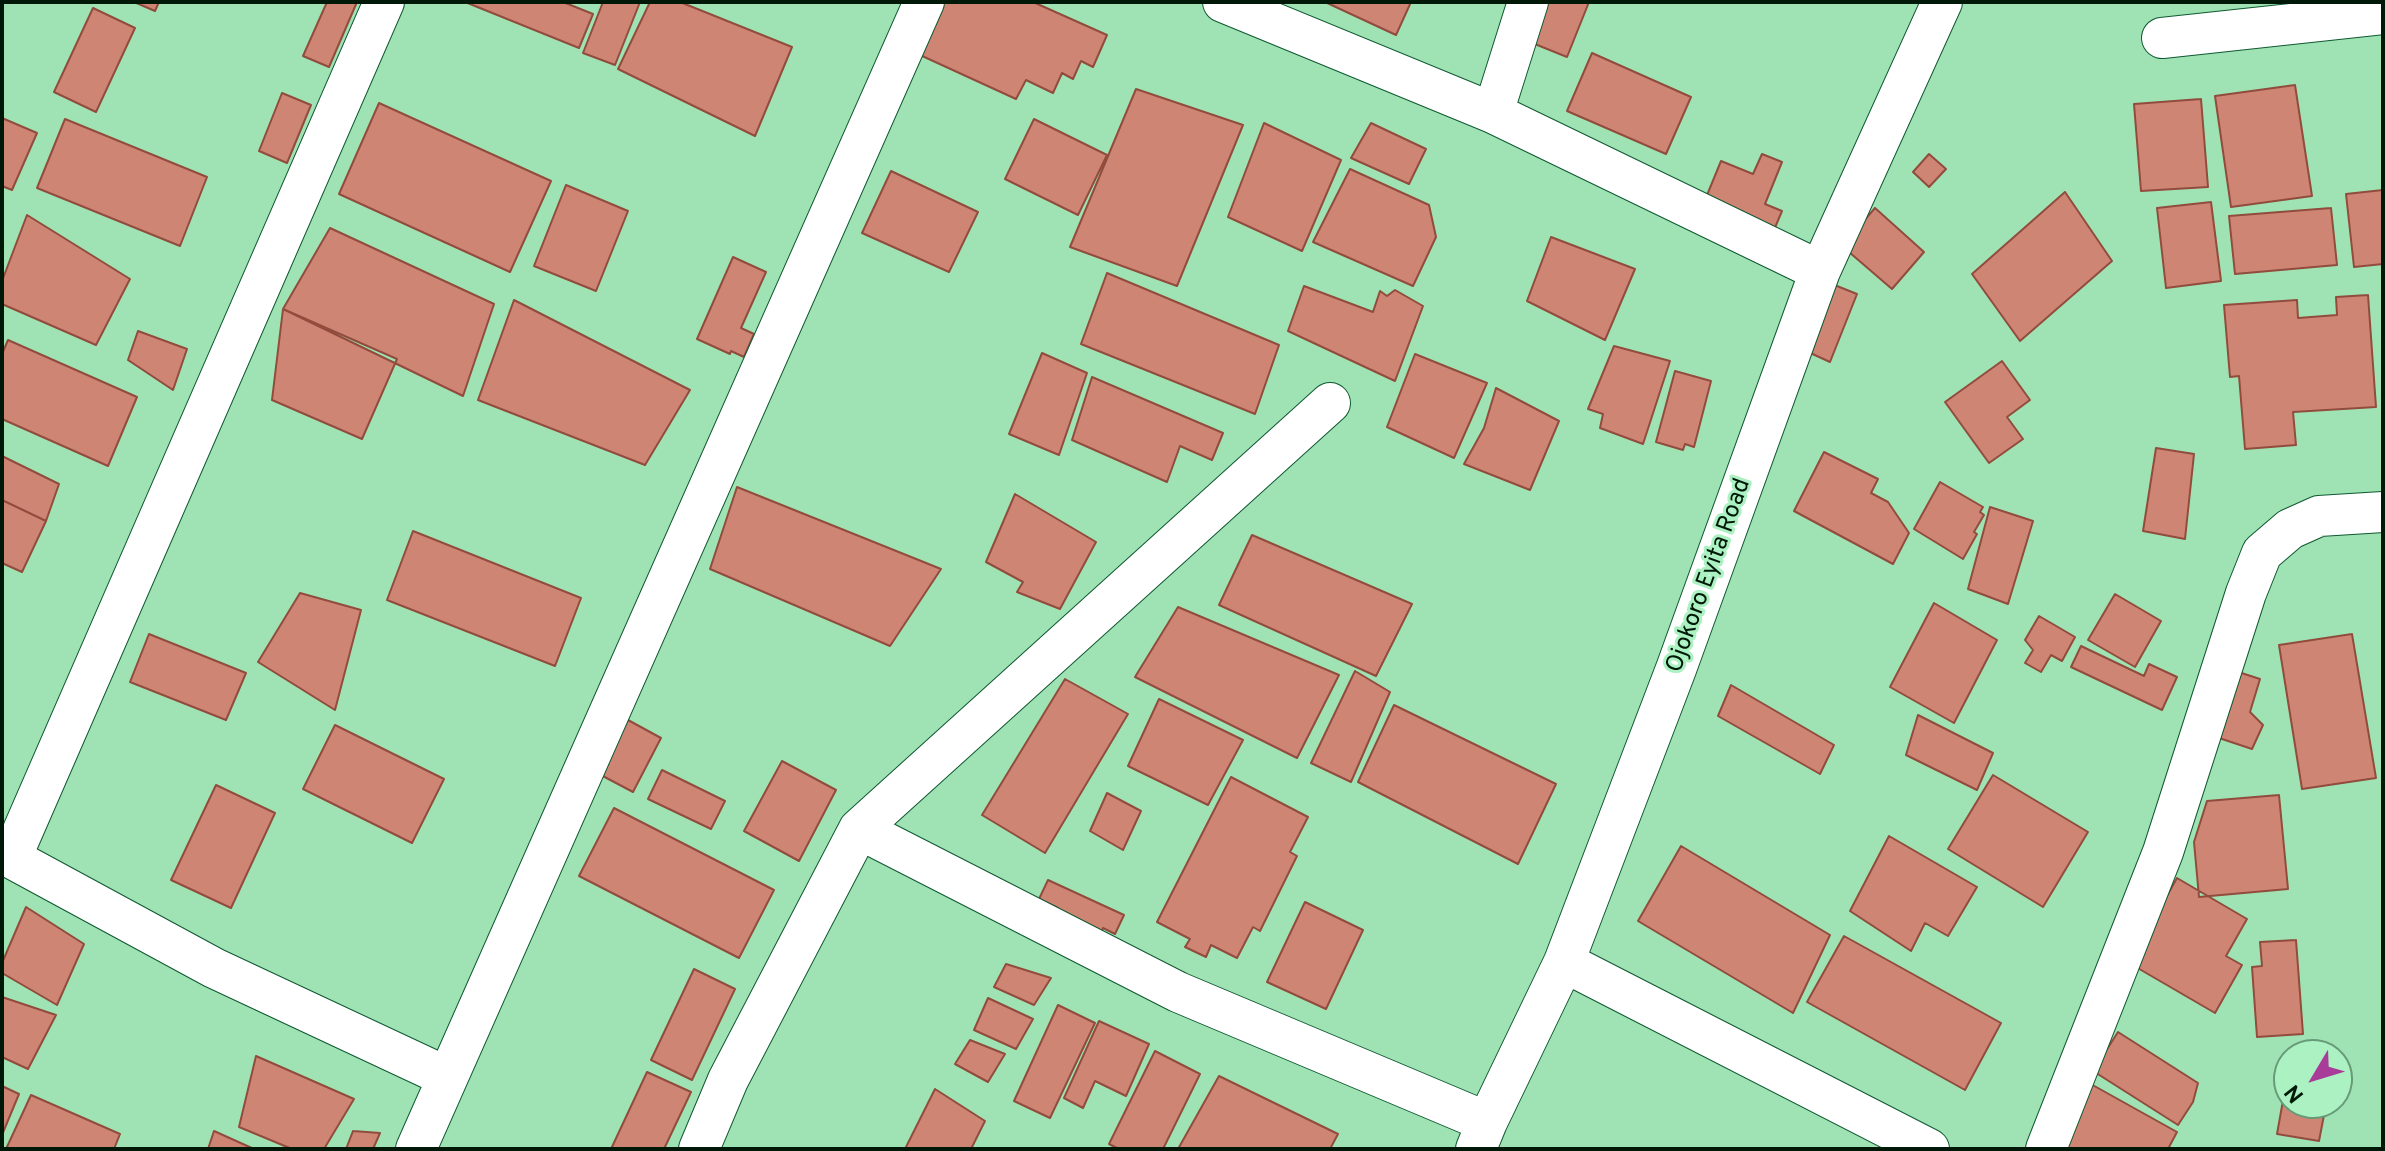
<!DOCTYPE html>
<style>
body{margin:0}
#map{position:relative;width:2385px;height:1151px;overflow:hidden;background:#9fe3b4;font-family:Overpass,sans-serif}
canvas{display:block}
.frame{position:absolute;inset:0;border:4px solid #001808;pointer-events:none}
.north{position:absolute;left:2273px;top:1039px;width:80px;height:80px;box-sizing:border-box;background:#abf1c1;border:2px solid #679a77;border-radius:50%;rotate:232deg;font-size:22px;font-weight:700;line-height:32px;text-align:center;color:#001808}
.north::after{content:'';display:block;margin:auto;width:28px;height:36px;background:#a93b99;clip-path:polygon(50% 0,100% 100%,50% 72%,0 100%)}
</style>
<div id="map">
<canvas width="2385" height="1151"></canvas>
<div class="frame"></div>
<div class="north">N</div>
</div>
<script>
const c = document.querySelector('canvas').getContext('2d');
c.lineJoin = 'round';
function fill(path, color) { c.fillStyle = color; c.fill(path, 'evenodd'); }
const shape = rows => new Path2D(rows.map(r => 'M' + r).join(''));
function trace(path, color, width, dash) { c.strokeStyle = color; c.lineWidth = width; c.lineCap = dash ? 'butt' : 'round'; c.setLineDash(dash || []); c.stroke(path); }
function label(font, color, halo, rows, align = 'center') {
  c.font = font + ' Overpass,sans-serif'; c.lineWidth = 6; c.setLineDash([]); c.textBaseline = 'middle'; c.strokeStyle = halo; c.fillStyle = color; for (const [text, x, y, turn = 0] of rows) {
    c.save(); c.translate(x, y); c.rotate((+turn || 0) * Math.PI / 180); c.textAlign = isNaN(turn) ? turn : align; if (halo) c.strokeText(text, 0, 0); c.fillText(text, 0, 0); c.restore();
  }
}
const building = shape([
 [134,2,159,2,155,11,134,2],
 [327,2,357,2,329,67,303,56,327,2],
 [465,2,563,2,593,14,579,48,465,2],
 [603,2,640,2,615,65,583,53,603,2],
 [650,2,680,2,792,47,755,136,618,69,650,2],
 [943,2,1033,2,1107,35,1093,67,1081,61,1073,79,1062,73,1053,93,1026,80,1016,99,920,55,943,2],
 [1325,2,1411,2,1396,35,1325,2],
 [1529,2,1589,2,1567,57,1515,36,1529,2],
 [93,8,135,28,96,112,54,92,93,8],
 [1592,53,1691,97,1666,154,1567,111,1592,53],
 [2295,85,2312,196,2231,207,2215,96,2295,85],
 [1136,89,1243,125,1177,286,1070,247,1136,89],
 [282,93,311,105,287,163,259,151,282,93],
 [2201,99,2208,187,2141,191,2134,104,2201,99],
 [379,103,551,181,510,272,339,194,379,103],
 [2,118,37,133,12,190,2,186,2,118],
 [65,119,207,177,180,246,37,188,65,119],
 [1034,119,1107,155,1078,215,1005,179,1034,119],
 [1264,123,1341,160,1302,251,1228,217,1264,123],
 [1371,123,1426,149,1409,184,1351,158,1371,123],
 [1762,154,1782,162,1765,204,1782,211,1774,230,1705,200,1721,161,1753,174,1762,154],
 [1929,154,1946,169,1929,187,1913,172,1929,154],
 [1350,169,1429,205,1436,237,1413,286,1313,242,1350,169],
 [891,171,978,212,949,272,862,233,891,171],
 [566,185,628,211,596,291,534,266,566,185],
 [2383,190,2383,264,2354,267,2346,194,2383,190],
 [2065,192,2112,261,2020,341,1972,274,2065,192],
 [2211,202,2221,281,2166,288,2157,208,2211,202],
 [1875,208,1924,252,1892,289,1842,246,1875,208],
 [2331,208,2337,265,2235,274,2229,216,2331,208],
 [27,215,130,279,96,345,2,304,2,281,27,215],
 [330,228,494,304,463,396,283,309,330,228],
 [1551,237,1635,269,1605,340,1527,301,1551,237],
 [733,257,766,272,741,328,754,334,744,357,731,351,730,354,697,339,733,257],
 [1107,273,1279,345,1255,414,1081,344,1107,273],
 [1832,284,1857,294,1830,362,1806,351,1832,284],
 [1304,286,1373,312,1380,291,1387,296,1395,290,1423,306,1395,381,1288,331,1304,286],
 [2368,295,2376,407,2293,412,2296,445,2245,449,2239,376,2230,377,2224,305,2297,300,2298,318,2337,315,2336,297,2368,295],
 [514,300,690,390,645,465,478,400,514,300],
 [283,309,397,359,362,439,272,400,283,309],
 [138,331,187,349,173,390,128,360,138,331],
 [8,340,137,397,108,466,2,419,2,354,8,340],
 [1614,346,1670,361,1643,444,1600,428,1603,414,1588,409,1614,346],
 [1042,353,1087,373,1059,455,1009,434,1042,353],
 [1415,354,1487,383,1454,458,1387,427,1415,354],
 [2002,361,2030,400,2007,417,2023,439,1989,463,1945,402,2002,361],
 [1675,371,1711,381,1694,447,1685,444,1683,450,1656,442,1675,371],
 [1092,377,1223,433,1212,460,1180,446,1167,482,1072,440,1092,377],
 [1496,388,1559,421,1530,490,1464,464,1484,428,1496,388],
 [2156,448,2194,454,2185,539,2143,531,2156,448],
 [1824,452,1878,479,1871,493,1888,502,1909,533,1893,564,1794,511,1824,452],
 [2,456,59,484,46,521,2,500,2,456],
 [1940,482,1983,507,1980,512,1984,515,1974,532,1977,534,1963,559,1914,529,1940,482],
 [737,487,941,569,890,646,710,569,737,487],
 [1015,494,1096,542,1060,609,1017,592,1023,582,986,562,1015,494],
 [2,500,46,521,22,572,2,563,2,500],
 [1990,507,2033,521,2008,604,1968,589,1990,507],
 [413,531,581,598,555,666,387,600,413,531],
 [1252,535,1412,604,1376,676,1219,605,1252,535],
 [300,593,361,610,335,710,258,662,300,593],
 [2115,594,2161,621,2135,667,2088,640,2115,594],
 [1934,603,1997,640,1954,723,1890,687,1934,603],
 [1178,607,1339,675,1297,758,1135,677,1178,607],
 [2039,616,2075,637,2062,661,2051,655,2041,672,2025,663,2033,650,2025,640,2039,616],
 [149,634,246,673,226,720,130,682,149,634],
 [2352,634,2376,778,2302,789,2279,645,2352,634],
 [2081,646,2144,676,2149,664,2177,677,2162,710,2071,667,2081,646],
 [2226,668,2260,679,2250,712,2263,725,2252,749,2207,734,2226,668],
 [1355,671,1390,692,1351,782,1311,763,1355,671],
 [1065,679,1128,714,1045,853,982,815,1065,679],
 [1731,685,1834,745,1820,774,1718,716,1731,685],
 [1159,699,1243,740,1208,805,1128,766,1159,699],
 [1394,705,1556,784,1518,864,1358,782,1394,705],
 [1918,715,1993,753,1977,790,1906,755,1918,715],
 [628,720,661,738,633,792,599,774,628,720],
 [335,725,444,779,412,843,303,789,335,725],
 [782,761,836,790,799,861,744,831,782,761],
 [662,770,725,801,711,829,648,799,662,770],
 [1993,775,2088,832,2043,907,1948,849,1993,775],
 [1231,777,1308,817,1290,852,1297,856,1260,931,1253,927,1237,958,1211,945,1206,957,1185,947,1190,939,1157,922,1231,777],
 [216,785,275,813,231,908,171,880,216,785],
 [1107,793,1141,811,1123,850,1090,831,1107,793],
 [2279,795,2288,889,2199,897,2194,842,2207,801,2279,795],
 [614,808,774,890,739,958,579,876,614,808],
 [1889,836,1977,887,1948,936,1925,923,1911,951,1850,911,1889,836],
 [1681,846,1830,935,1793,1013,1638,921,1681,846],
 [2177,878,2247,919,2226,956,2242,965,2215,1013,2129,963,2177,878],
 [1048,880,1124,915,1115,934,1103,928,1101,934,1056,914,1058,908,1039,899,1048,880],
 [1305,902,1363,930,1326,1009,1267,982,1305,902],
 [26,907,84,944,57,1005,2,973,2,963,26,907],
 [1844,936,2001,1023,1965,1090,1807,1002,1844,936],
 [2296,940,2303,1034,2257,1037,2252,967,2262,966,2260,942,2296,940],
 [1006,964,1051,978,1034,1005,994,987,1006,964],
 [694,969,735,989,692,1080,651,1060,694,969],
 [2,997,56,1015,28,1069,2,1057,2,997],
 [988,998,1033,1019,1016,1049,974,1030,988,998],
 [1058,1005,1095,1023,1050,1118,1014,1101,1058,1005],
 [1099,1021,1149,1044,1126,1096,1095,1081,1083,1108,1064,1098,1099,1021],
 [2118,1032,2198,1083,2193,1102,2178,1125,2093,1071,2118,1032],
 [970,1040,1005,1054,988,1082,955,1064,970,1040],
 [1155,1051,1200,1074,1163,1149,1119,1149,1109,1144,1155,1051],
 [256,1056,354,1099,324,1149,292,1149,239,1127,256,1056],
 [2289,1067,2289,1103,2316,1103,2314,1113,2324,1115,2319,1141,2277,1134,2289,1067],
 [647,1072,691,1092,664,1149,611,1149,647,1072],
 [1219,1076,1338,1134,1330,1149,1178,1149,1219,1076],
 [2089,1083,2177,1132,2168,1149,2067,1149,2089,1083],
 [2,1086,19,1094,2,1135,2,1086],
 [935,1089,985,1121,971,1149,905,1149,935,1089],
 [31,1095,120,1134,114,1149,6,1149,31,1095],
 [214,1131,254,1149,208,1149,214,1131],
 [353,1131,380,1133,373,1149,346,1149,353,1131]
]);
fill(building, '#cf8574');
trace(building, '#914c3d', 2);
const minor = shape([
 [1223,2,1493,113,1820,271],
 [2162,38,2383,14],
 [1493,113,1528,2],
 [859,829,1330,403],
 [2,855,11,858,214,968,447,1077],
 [11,858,384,2],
 [1564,962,1929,1149],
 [416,1149,924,2],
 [699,1149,728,1080,859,829,1178,992,1487,1122],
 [1476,1149,1487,1122,1564,962,1676,669,1820,271,1942,2],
 [2046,1149,2163,852,2246,593,2262,553,2290,529,2319,516,2383,512]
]);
trace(minor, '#0f5931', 42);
trace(minor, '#fff', 40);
label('24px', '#001808', '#abf1c1', [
 ["Ojokoro Eyita Road",1710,576,-70]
]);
</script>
